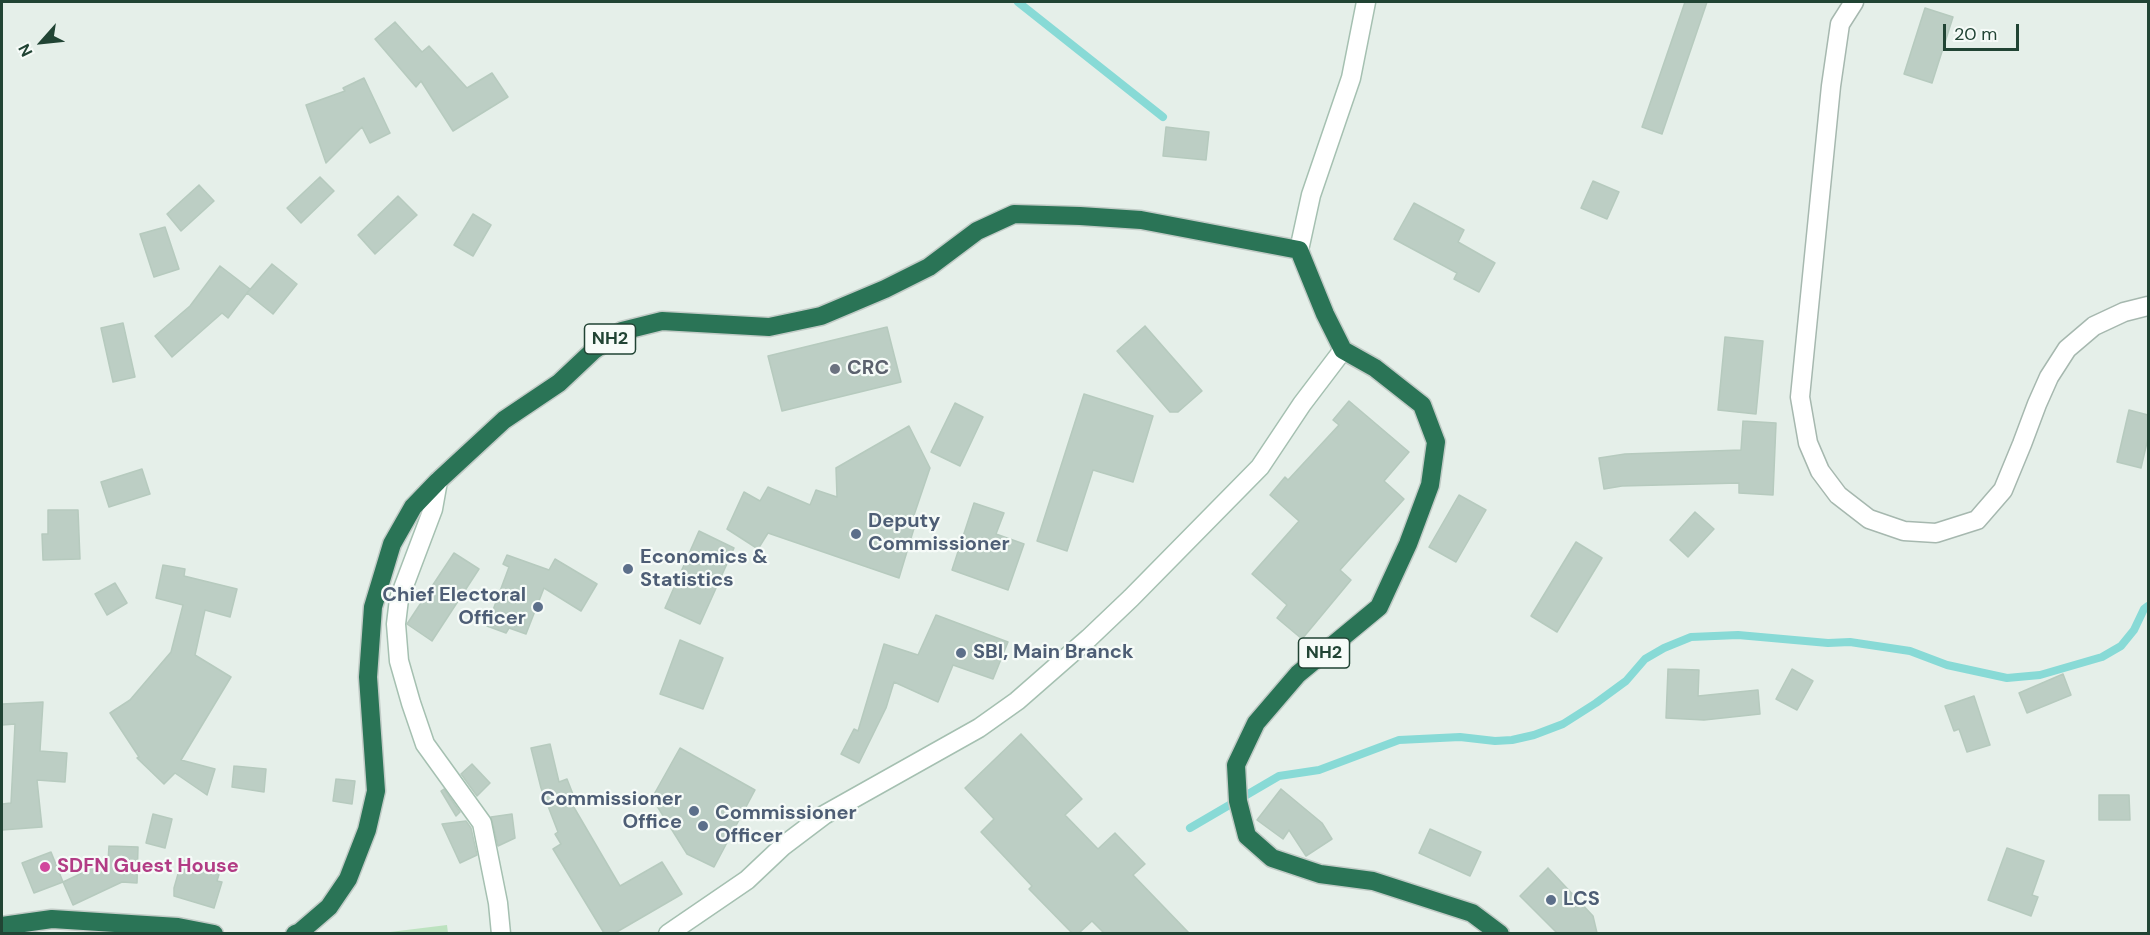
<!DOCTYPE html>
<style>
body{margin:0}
#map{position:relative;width:2150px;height:935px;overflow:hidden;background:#e5efe9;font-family:"DM Sans",sans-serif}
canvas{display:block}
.frame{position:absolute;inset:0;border:3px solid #214434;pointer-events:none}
.north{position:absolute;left:12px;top:12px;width:60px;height:60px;-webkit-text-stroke:4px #f6fbf8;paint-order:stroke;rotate:243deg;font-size:16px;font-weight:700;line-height:24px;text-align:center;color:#214434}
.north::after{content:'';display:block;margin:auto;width:21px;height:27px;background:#214434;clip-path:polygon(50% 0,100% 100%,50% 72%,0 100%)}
.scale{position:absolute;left:1943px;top:24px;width:76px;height:27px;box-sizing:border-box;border:3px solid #214434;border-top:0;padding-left:8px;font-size:18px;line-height:21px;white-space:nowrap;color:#214434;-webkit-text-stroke:4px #f6fbf8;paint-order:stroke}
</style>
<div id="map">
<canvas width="2150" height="935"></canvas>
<div class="frame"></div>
<div class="north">N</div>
<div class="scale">20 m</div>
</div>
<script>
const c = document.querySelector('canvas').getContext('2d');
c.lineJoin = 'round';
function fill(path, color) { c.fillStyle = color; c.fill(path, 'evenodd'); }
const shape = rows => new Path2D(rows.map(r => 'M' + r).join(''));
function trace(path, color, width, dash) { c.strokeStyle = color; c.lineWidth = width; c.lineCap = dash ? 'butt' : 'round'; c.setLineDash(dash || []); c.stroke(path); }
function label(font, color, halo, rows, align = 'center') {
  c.font = font + ' "DM Sans",sans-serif'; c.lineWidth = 4.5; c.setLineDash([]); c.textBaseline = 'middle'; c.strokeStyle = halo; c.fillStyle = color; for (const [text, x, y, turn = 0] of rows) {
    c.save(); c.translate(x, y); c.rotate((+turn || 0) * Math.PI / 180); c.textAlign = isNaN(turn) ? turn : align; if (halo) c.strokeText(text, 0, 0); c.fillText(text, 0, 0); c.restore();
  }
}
fill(shape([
 [447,925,448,933,382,933]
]), '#bce2bf');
trace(shape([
 [1018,2,1163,117],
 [1190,828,1279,776,1319,770,1399,740,1460,737,1495,741,1512,740,1534,735,1563,724,1596,703,1626,681,1645,659,1664,648,1691,637,1738,635,1828,643,1850,642,1910,651,1947,665,2007,678,2040,675,2102,657,2121,646,2134,630,2144,609,2148,606]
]), '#88dad6', 8);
const building = shape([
 [1685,2,1707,2,1662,134,1642,127,1685,2],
 [1925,8,1953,17,1932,83,1904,74,1925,8],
 [395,22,422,52,429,46,467,88,492,73,508,97,453,131,421,81,416,87,375,39,395,22],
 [364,78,390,133,370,143,362,127,326,163,306,105,345,91,343,88,364,78],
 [1166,127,1209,132,1206,160,1163,156,1166,127],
 [320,177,334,191,301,223,287,208,320,177],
 [1593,181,1619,192,1607,219,1581,208,1593,181],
 [199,185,214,201,181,231,167,214,199,185],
 [398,196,417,215,375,254,358,235,398,196],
 [1414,203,1464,230,1458,242,1495,263,1479,292,1454,279,1457,273,1394,239,1414,203],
 [473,214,491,225,473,256,454,245,473,214],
 [165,227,179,269,154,277,140,234,165,227],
 [272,264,297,284,273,314,247,293,272,264],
 [220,266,250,289,228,318,222,313,172,357,155,336,190,306,220,266],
 [123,323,135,377,113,382,101,328,123,323],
 [1145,326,1202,391,1178,412,1170,412,1117,351,1145,326],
 [887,327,901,382,782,411,768,356,887,327],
 [1725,337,1763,341,1756,414,1718,410,1725,337],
 [1084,394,1153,416,1133,482,1093,470,1067,551,1037,541,1084,394],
 [1349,401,1409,452,1384,481,1404,499,1340,570,1351,580,1302,639,1277,618,1287,605,1252,574,1299,521,1270,495,1285,477,1288,480,1339,425,1333,420,1349,401],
 [955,403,983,417,960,466,931,452,955,403],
 [2129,410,2148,415,2148,438,2141,468,2117,462,2129,410],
 [1743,421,1776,423,1773,495,1739,493,1739,483,1622,486,1604,489,1599,458,1625,454,1741,450,1743,421],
 [909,426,930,468,911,524,915,525,899,578,768,533,758,549,727,529,744,492,760,501,768,487,810,505,816,490,837,497,836,468,909,426],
 [142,469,150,494,109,507,101,482,142,469],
 [1459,495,1486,510,1456,562,1429,547,1459,495],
 [974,503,1004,513,996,534,1024,544,1008,590,952,570,974,503],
 [48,510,78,510,80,559,43,560,42,534,48,534,48,510],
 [1695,512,1714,529,1688,557,1670,540,1695,512],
 [699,531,734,548,700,624,665,608,699,531],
 [1576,542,1602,558,1557,632,1531,616,1576,542],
 [454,553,479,569,432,641,407,624,454,553],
 [507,555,549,570,555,559,597,584,581,611,544,588,526,634,509,628,506,633,487,626,509,567,503,564,507,555],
 [163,565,185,569,184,576,237,589,230,617,205,610,195,655,231,677,181,760,215,769,207,795,175,773,164,784,137,758,139,757,110,713,130,700,171,652,183,605,156,598,163,565],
 [115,583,127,603,107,615,95,594,115,583],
 [936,615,1008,642,993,679,953,665,938,702,894,682,886,708,859,763,841,754,854,729,858,731,884,644,918,655,936,615],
 [680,640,723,658,703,709,660,694,680,640],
 [1668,669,1699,670,1698,696,1758,690,1760,714,1704,720,1666,718,1668,669],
 [1792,669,1813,681,1797,710,1776,699,1792,669],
 [2063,674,2071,695,2027,713,2019,693,2063,674],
 [1974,696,1990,745,1967,752,1959,729,1954,731,1945,706,1974,696],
 [43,702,40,751,67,753,65,782,37,780,42,827,2,830,2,804,11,803,15,724,2,725,2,704,43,702],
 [1021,734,1082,799,1065,815,1098,849,1115,833,1145,864,1133,875,1189,933,1104,933,1092,921,1079,933,1072,933,1029,889,1032,886,981,832,994,819,965,788,1021,734],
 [550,744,559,782,567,779,576,802,572,804,620,886,662,862,682,894,615,933,604,933,553,849,561,844,555,834,558,832,541,788,531,748,550,744],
 [680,748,755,790,714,867,687,854,652,798,680,748],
 [472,764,490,783,477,796,461,774,472,764],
 [234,766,266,769,264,792,232,787,234,766],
 [336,779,355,781,352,804,333,801,336,779],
 [444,789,460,812,456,816,441,791,444,789],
 [1281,789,1322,823,1332,839,1306,856,1289,830,1283,839,1257,820,1281,789],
 [2099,795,2129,795,2130,820,2099,820,2099,795],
 [153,814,172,819,165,848,146,843,153,814],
 [512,814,515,838,498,846,491,817,512,814],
 [466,821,471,828,477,855,460,863,442,824,466,821],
 [1430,829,1481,852,1470,876,1419,853,1430,829],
 [109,846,138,847,137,883,122,882,73,905,63,882,108,861,109,846],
 [2007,848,2044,861,2032,895,2038,897,2031,916,1988,900,2007,848],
 [51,852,63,882,34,893,22,863,51,852],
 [182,860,220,871,217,881,222,882,214,908,174,896,174,888,182,860],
 [1548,868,1593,916,1597,933,1557,933,1520,896,1548,868]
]);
fill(building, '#bccec4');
trace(building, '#b6cabe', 1.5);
const street = shape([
 [1854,2,1840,24,1831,86,1800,397,1808,443,1820,471,1838,495,1869,519,1904,531,1936,533,1977,520,2003,490,2022,444,2037,404,2049,377,2067,349,2094,326,2124,312,2148,306]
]);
const secondary = shape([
 [1299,250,1311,195,1351,78,1366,2],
 [438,481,433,509,399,599,396,624,399,661,411,703,425,744,482,823,498,903,501,934],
 [668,934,747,880,783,846,824,815,979,728,1017,701,1089,638,1131,598,1260,467,1302,404,1343,350]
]);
const highway = shape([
 [2,926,52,919,178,927,214,934],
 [295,934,300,932,329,907,348,879,367,830,376,791,368,677,373,607,392,544,413,507,438,481,504,420,559,383,594,350,622,331,662,321,769,327,821,316,885,289,929,267,977,231,1014,214,1080,216,1141,220,1299,250,1325,314,1343,350,1375,368,1422,405,1436,442,1430,485,1408,544,1379,607,1298,674,1256,723,1236,765,1238,801,1247,836,1272,858,1320,874,1373,881,1472,913,1500,934]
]);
trace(street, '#a6b8af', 21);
trace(secondary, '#a5c0b1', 21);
trace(highway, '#c1cbc6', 21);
trace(street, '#fff', 18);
trace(secondary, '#fff', 18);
trace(highway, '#2a7456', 18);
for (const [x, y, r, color] of [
 [835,369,6,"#6b7280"],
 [856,534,6,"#5c6f8a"],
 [628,569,6,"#5c6f8a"],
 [538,607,6,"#5c6f8a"],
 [961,653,6,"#5c6f8a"],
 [694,811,6,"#5c6f8a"],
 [703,826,6,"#5c6f8a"],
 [45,867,6,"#d1479c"],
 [1551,900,6,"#5c6f8a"]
]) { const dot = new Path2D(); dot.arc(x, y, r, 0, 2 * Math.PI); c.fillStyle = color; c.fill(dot); trace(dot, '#f6fbf8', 2); }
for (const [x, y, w] of [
 [610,339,51],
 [1324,653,51]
]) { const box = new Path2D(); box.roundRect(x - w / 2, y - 15, w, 30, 4.5); c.fillStyle = '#f6fbf8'; c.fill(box); trace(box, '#214434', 1.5); }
label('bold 18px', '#214434', null, [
 ["NH2",610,339],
 ["NH2",1324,653]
]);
label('bold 20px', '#5b616d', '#f6fbf8', [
 ["CRC",847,369]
], 'left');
label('bold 20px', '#4e5e75', '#f6fbf8', [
 ["Deputy",868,522],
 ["Commissioner",868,545],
 ["Economics &",640,558],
 ["Statistics",640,581],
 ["Chief Electoral",526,596,"right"],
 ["Officer",526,619,"right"],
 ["SBI, Main Branck",973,653],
 ["Commissioner",682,800,"right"],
 ["Office",682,823,"right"],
 ["Commissioner",715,814],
 ["Officer",715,837],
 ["LCS",1563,900]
], 'left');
label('bold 20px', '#b23c85', '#f6fbf8', [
 ["SDFN Guest House",57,867]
], 'left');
</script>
